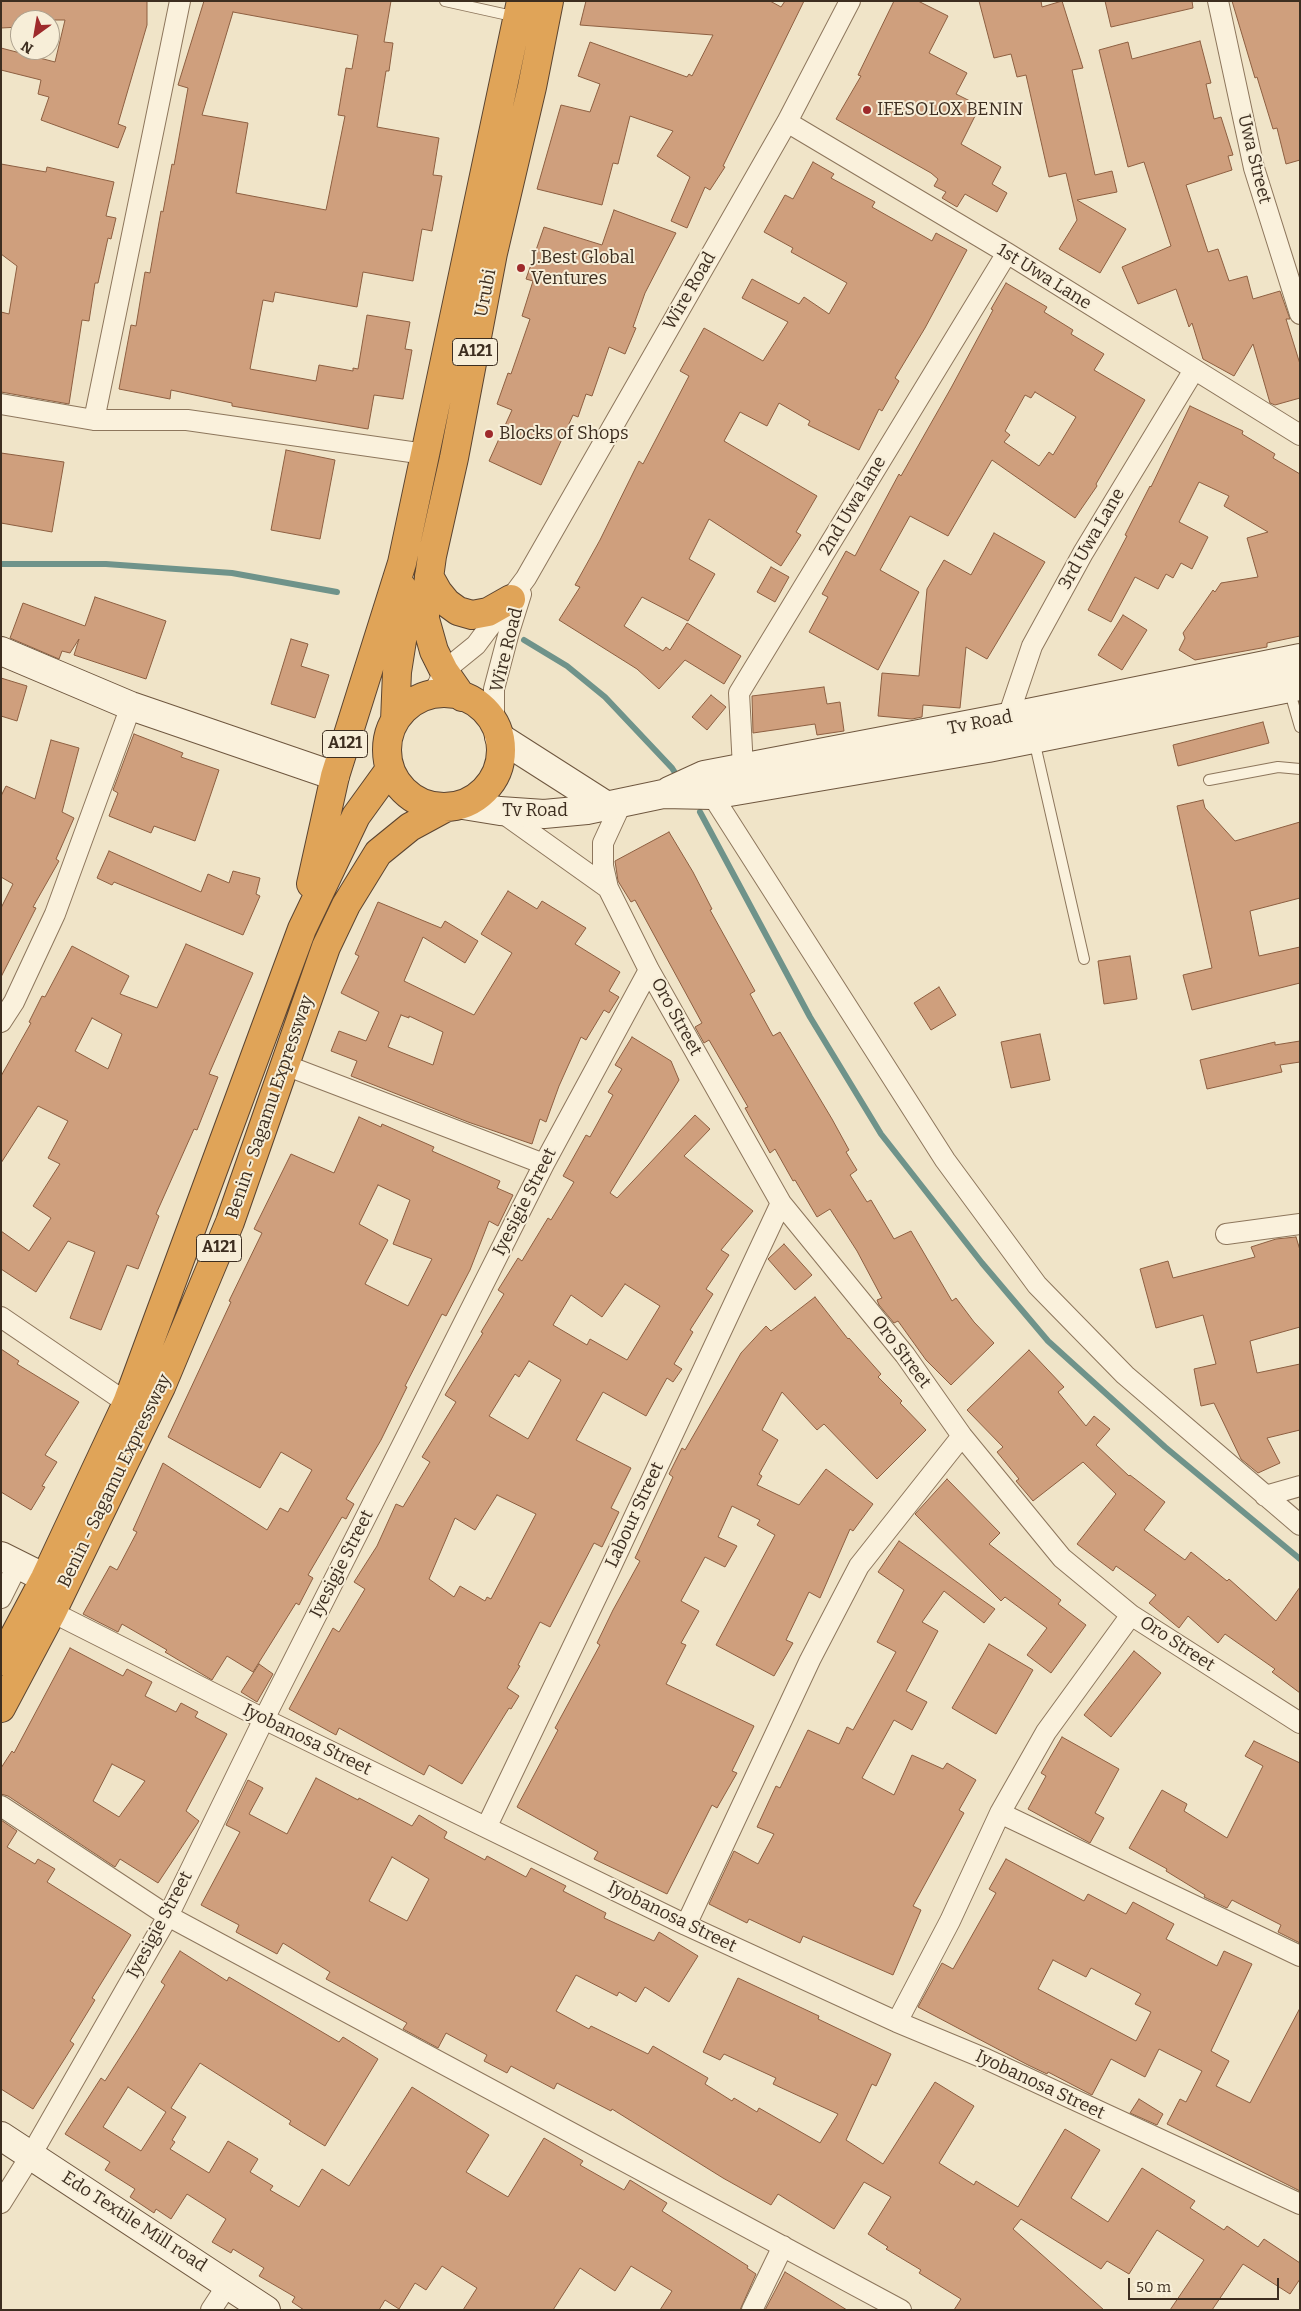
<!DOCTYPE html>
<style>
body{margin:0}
#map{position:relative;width:1301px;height:2311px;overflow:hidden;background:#f0e4c8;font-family:Bitter,serif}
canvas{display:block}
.frame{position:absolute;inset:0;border:2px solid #3d2e20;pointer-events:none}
.north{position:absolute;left:10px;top:10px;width:50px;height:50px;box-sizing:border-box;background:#f7eed8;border:1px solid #ada18e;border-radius:50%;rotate:212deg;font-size:14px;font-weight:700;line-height:20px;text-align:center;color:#3d2e20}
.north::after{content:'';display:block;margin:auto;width:18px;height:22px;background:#9e2a2b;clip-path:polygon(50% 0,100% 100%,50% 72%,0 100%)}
.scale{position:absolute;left:1128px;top:2278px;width:151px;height:22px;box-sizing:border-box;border:2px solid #3d2e20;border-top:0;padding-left:6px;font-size:15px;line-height:18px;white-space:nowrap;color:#3d2e20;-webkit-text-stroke:4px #f7eed8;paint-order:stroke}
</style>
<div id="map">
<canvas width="1301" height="2311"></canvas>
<div class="frame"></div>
<div class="north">N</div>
<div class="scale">50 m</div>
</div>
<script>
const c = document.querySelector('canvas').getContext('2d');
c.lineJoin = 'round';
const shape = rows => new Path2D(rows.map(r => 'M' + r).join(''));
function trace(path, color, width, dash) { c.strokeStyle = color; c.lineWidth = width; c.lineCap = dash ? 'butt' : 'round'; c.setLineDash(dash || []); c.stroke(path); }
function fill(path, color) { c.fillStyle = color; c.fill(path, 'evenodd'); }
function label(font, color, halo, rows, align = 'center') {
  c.font = font + ' Bitter,serif'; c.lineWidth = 4; c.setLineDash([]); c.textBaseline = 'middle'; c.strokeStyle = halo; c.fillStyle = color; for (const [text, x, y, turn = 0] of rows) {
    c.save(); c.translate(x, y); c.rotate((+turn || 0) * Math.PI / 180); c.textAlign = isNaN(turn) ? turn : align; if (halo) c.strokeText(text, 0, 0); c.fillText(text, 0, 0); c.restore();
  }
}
trace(shape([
 [1,564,106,564,232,573,337,592],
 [524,640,567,666,605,697,672,768,679,779],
 [700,812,810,1017,881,1134,982,1263,1048,1341,1165,1447,1300,1559]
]), '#6f938a', 6);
const building = shape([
 [1,1,147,1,147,25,118,124,126,127,118,148,41,120,49,97,38,94,41,80,1,70,1,48,55,62,65,20,20,20,20,27,1,28,1,1],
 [204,1,391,1,384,42,393,43,389,71,386,71,377,127,439,138,433,175,442,176,432,231,422,229,413,281,363,272,357,307,275,292,273,302,263,300,250,369,316,381,319,365,353,371,353,368,358,369,367,315,410,322,405,349,412,350,403,399,374,395,368,429,232,406,232,403,171,390,170,399,119,389,131,325,136,326,145,272,150,273,161,211,163,212,172,164,174,165,188,88,178,85,204,1],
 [233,12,358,35,352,69,346,68,338,115,345,116,326,210,236,193,248,123,202,115,233,12],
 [586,1,770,1,781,7,785,1,804,1,723,166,725,167,710,190,705,187,687,228,671,221,690,177,657,156,673,131,630,116,618,164,613,163,602,205,537,189,561,105,590,112,600,84,578,76,590,42,687,77,689,74,692,76,713,35,580,25,586,1],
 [894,1,918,1,948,16,929,53,967,73,956,94,980,106,961,144,1001,167,992,184,1007,193,997,212,965,194,957,207,942,198,946,192,934,186,938,179,931,173,836,119,861,76,858,75,894,1],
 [979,1,1041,1,1042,7,1062,1,1083,68,1072,70,1095,175,1112,171,1117,192,1077,200,1126,229,1100,273,1059,249,1077,220,1066,173,1049,177,1026,75,1017,77,1011,54,994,58,979,1],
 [1105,1,1192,1,1193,8,1111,27,1105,1],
 [1232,1,1300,1,1300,160,1286,164,1277,128,1273,129,1257,77,1255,78,1232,1],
 [1200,41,1211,83,1206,84,1214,119,1221,117,1233,155,1228,156,1232,170,1186,185,1208,252,1218,249,1229,281,1247,276,1253,299,1280,291,1290,319,1286,319,1300,364,1300,398,1275,405,1270,403,1253,344,1234,376,1203,359,1192,323,1189,327,1176,289,1138,304,1122,267,1171,246,1144,162,1128,167,1099,50,1128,42,1132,59,1200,41],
 [813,162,834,174,831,178,875,202,872,207,932,241,936,233,967,250,925,328,895,378,899,381,882,411,879,409,859,450,808,425,810,421,779,403,767,426,740,412,724,441,817,496,796,532,801,535,781,566,709,519,689,559,715,574,688,621,642,597,624,626,663,651,666,647,670,650,687,623,741,656,724,684,685,660,659,689,637,669,559,620,580,587,575,585,600,540,639,461,643,464,689,376,680,371,704,328,763,361,788,322,742,298,752,279,799,304,804,297,829,314,847,283,791,252,793,248,764,232,785,195,793,199,813,162],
 [1,164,46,172,47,167,114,182,106,216,116,218,111,239,108,238,98,283,95,283,89,321,82,320,69,404,1,392,1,312,9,314,17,266,1,254,1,164],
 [614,210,676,233,645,293,633,327,636,328,625,354,609,347,592,396,586,394,578,417,573,415,541,485,489,461,512,410,497,404,508,373,511,374,530,319,522,316,533,281,526,279,544,227,602,245,614,210],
 [1006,283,1047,307,1044,312,1073,330,1071,334,1104,354,1094,370,1145,400,1096,484,1097,486,1075,518,992,460,948,536,910,516,880,570,919,592,878,670,809,632,828,597,822,594,846,551,855,556,899,474,901,476,951,388,993,310,991,309,1006,283],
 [1035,392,1076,417,1053,455,1049,452,1039,466,1004,442,1010,435,1005,431,1025,395,1031,398,1035,392],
 [1190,406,1243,431,1242,434,1275,454,1273,458,1300,474,1300,636,1267,643,1267,647,1195,660,1179,650,1185,638,1183,633,1213,590,1215,592,1221,583,1258,577,1247,538,1268,532,1224,506,1229,496,1199,482,1179,522,1208,537,1192,569,1181,563,1173,578,1166,574,1158,589,1135,577,1111,622,1088,610,1127,536,1125,535,1150,486,1151,487,1190,406],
 [286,450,335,460,320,539,271,530,286,450],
 [1,453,64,462,52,532,1,523,1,453],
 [994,533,1045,562,987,659,966,647,960,708,923,705,922,717,912,719,878,716,882,673,919,676,927,589,944,560,971,575,994,533],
 [771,567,789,577,775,602,757,592,771,567],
 [95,597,166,621,146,679,74,655,79,639,70,653,62,651,59,659,10,638,23,603,85,626,95,597],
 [1123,615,1147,630,1122,670,1098,655,1123,615],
 [291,639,308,644,301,666,329,675,315,718,271,704,291,639],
 [1,678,27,686,17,721,1,716,1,678],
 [824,687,827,704,840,702,844,731,817,735,815,724,753,733,752,696,824,687],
 [711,695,726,707,707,730,692,717,711,695],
 [1263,722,1269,743,1178,766,1173,745,1263,722],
 [134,734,183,753,181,757,219,770,195,841,154,826,151,833,109,816,118,793,113,790,134,734],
 [51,740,79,748,62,812,74,818,56,859,59,861,33,907,36,908,1,977,1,908,13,884,1,877,1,796,6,786,35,799,51,740],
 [1203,800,1205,808,1235,841,1300,822,1300,898,1250,911,1259,956,1300,947,1300,983,1192,1010,1183,975,1212,968,1177,806,1203,800],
 [669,832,693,872,712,909,710,910,755,991,750,994,773,1036,780,1032,832,1119,849,1150,846,1152,857,1170,850,1175,867,1202,871,1200,894,1239,911,1231,952,1301,956,1298,974,1322,994,1343,951,1385,926,1360,898,1321,894,1323,879,1305,877,1300,882,1298,857,1251,830,1209,817,1217,795,1180,793,1181,775,1149,770,1153,745,1108,748,1107,709,1040,704,1043,695,1027,702,1023,635,900,631,902,618,881,615,861,669,832],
 [109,851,201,892,208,874,229,883,233,871,260,878,256,894,260,896,243,935,114,882,112,885,97,878,109,851],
 [508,891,537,909,542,901,586,928,575,944,620,972,609,991,619,997,609,1013,604,1010,586,1040,581,1037,559,1086,546,1122,540,1119,532,1144,468,1122,351,1076,357,1061,331,1051,339,1031,366,1041,379,1012,341,993,359,956,355,954,378,902,441,928,445,921,478,941,465,963,423,937,404,981,474,1015,512,953,481,934,508,891],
 [401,1015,409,1018,409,1016,443,1032,433,1065,388,1047,401,1015],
 [186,944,253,973,209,1074,218,1077,197,1130,194,1129,156,1214,159,1216,138,1269,127,1265,101,1330,70,1318,95,1252,68,1241,36,1292,1,1269,1,1231,29,1251,51,1218,33,1206,60,1164,48,1158,68,1121,38,1106,1,1163,1,1076,31,1023,29,1022,42,996,45,997,72,946,129,976,120,994,157,1008,186,944],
 [92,1018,122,1034,108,1069,75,1051,92,1018],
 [1130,956,1137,999,1104,1004,1098,961,1130,956],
 [939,987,956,1015,931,1030,914,1003,939,987],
 [1040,1034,1050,1080,1011,1088,1001,1042,1040,1034],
 [632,1037,671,1061,679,1080,610,1193,617,1198,695,1115,710,1129,684,1156,753,1211,721,1250,729,1255,706,1289,713,1294,690,1330,693,1332,674,1364,682,1369,673,1382,667,1378,646,1416,603,1392,576,1440,631,1468,611,1508,619,1512,602,1547,594,1543,550,1627,540,1622,518,1665,520,1666,507,1688,519,1696,511,1709,509,1708,462,1784,429,1765,424,1775,339,1728,336,1735,289,1709,333,1628,339,1632,365,1589,354,1582,377,1546,396,1504,403,1507,430,1462,422,1457,456,1402,445,1395,483,1333,481,1332,504,1294,498,1290,518,1258,522,1261,548,1218,551,1220,574,1182,563,1176,586,1135,590,1137,613,1095,608,1092,622,1069,615,1065,632,1037],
 [625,1284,660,1306,627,1360,590,1339,587,1345,553,1325,571,1295,602,1317,625,1284],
 [529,1361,561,1380,528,1439,489,1416,515,1374,519,1377,529,1361],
 [497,1495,536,1514,491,1599,487,1597,485,1601,460,1586,454,1597,429,1579,455,1518,475,1530,497,1495],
 [1300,1041,1300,1062,1280,1065,1282,1072,1207,1089,1200,1060,1275,1042,1275,1045,1300,1041],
 [359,1117,381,1127,382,1124,434,1147,432,1151,500,1181,497,1188,513,1195,498,1226,489,1221,470,1270,446,1316,442,1314,405,1386,407,1387,381,1440,346,1499,354,1504,346,1519,342,1517,308,1575,313,1578,299,1605,296,1603,253,1672,227,1656,212,1680,165,1652,167,1650,122,1624,118,1632,83,1614,110,1566,117,1570,137,1532,133,1530,163,1463,267,1530,280,1508,288,1512,312,1470,281,1452,260,1488,168,1437,231,1302,229,1301,262,1233,254,1229,291,1154,334,1173,359,1117],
 [378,1185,410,1200,393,1244,432,1259,408,1306,365,1284,388,1240,359,1224,378,1185],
 [1296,1237,1300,1250,1300,1327,1250,1341,1257,1373,1300,1364,1300,1430,1267,1438,1280,1463,1258,1473,1241,1459,1214,1403,1201,1406,1194,1369,1216,1364,1203,1315,1156,1328,1140,1269,1168,1261,1173,1278,1255,1257,1251,1247,1276,1239,1296,1237],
 [784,1244,812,1275,795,1290,768,1259,784,1244],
 [815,1297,848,1339,849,1338,881,1374,878,1377,902,1401,900,1403,926,1430,877,1479,824,1424,817,1430,782,1392,762,1430,778,1440,759,1474,762,1476,757,1485,799,1505,826,1469,873,1504,853,1531,850,1529,820,1598,809,1592,786,1640,793,1643,774,1676,716,1645,775,1535,757,1525,760,1520,732,1506,718,1537,737,1546,725,1567,705,1557,681,1601,699,1611,681,1643,686,1645,666,1684,754,1726,732,1771,737,1773,717,1808,712,1805,667,1894,594,1859,598,1852,517,1807,558,1730,555,1728,600,1645,597,1643,613,1610,640,1561,635,1558,673,1477,669,1474,682,1448,685,1450,741,1353,766,1326,771,1331,815,1297],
 [1,1349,19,1361,17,1364,79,1402,45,1455,57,1462,42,1486,45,1487,31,1510,1,1492,1,1349],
 [1029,1350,1064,1387,1058,1392,1086,1426,1094,1416,1110,1429,1096,1445,1129,1476,1130,1475,1165,1502,1144,1530,1185,1560,1191,1552,1227,1581,1229,1579,1276,1621,1300,1587,1300,1693,1272,1672,1275,1669,1225,1634,1218,1643,1188,1616,1179,1628,1149,1603,1156,1595,1116,1566,1113,1571,1077,1544,1116,1494,1083,1462,1033,1501,1016,1481,1019,1479,997,1452,1003,1447,967,1410,1029,1350],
 [947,1479,1000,1533,989,1544,1061,1600,1058,1604,1086,1625,1051,1673,1027,1655,1047,1628,1005,1597,1001,1601,915,1514,947,1479],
 [899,1541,995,1609,984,1623,944,1591,922,1622,938,1631,906,1691,927,1702,912,1730,894,1720,862,1778,894,1795,912,1755,943,1769,947,1763,976,1780,959,1810,964,1813,913,1906,921,1910,893,1975,803,1936,800,1943,749,1919,747,1923,709,1904,734,1851,758,1864,774,1834,757,1827,776,1786,780,1788,808,1730,839,1744,847,1727,853,1730,896,1652,877,1642,904,1590,878,1572,899,1541],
 [989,1644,1033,1670,996,1734,952,1708,989,1644],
 [70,1648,123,1676,127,1669,152,1682,145,1696,176,1712,181,1703,198,1712,195,1717,227,1734,186,1811,199,1821,158,1883,120,1859,115,1867,8,1796,1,1794,1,1768,12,1751,14,1753,70,1648],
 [112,1764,145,1781,119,1817,93,1801,112,1764],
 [1134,1651,1161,1673,1111,1737,1084,1715,1134,1651],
 [259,1664,273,1674,257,1702,241,1692,259,1664],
 [1062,1737,1119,1769,1095,1813,1104,1818,1090,1843,1028,1809,1046,1776,1041,1773,1062,1737],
 [1254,1741,1300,1763,1300,1943,1278,1932,1281,1925,1232,1900,1227,1908,1204,1897,1205,1895,1166,1871,1167,1869,1129,1848,1162,1790,1187,1804,1184,1811,1227,1838,1263,1766,1245,1756,1254,1741],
 [316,1778,358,1800,359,1798,412,1826,419,1815,447,1832,444,1838,485,1860,487,1856,526,1877,531,1868,566,1886,563,1891,606,1913,604,1918,654,1941,659,1932,698,1956,669,2002,645,1987,636,2002,619,1992,617,1996,576,1975,556,2011,589,2029,591,2026,648,2054,653,2046,708,2078,705,2084,732,2101,734,2098,757,2112,759,2108,820,2143,838,2114,773,2084,776,2078,724,2054,720,2060,703,2052,738,1978,819,2016,818,2019,891,2054,876,2086,872,2084,846,2140,883,2164,935,2082,974,2106,939,2163,974,2185,976,2181,1018,2207,1065,2129,1100,2150,1071,2198,1108,2222,1142,2168,1195,2201,1190,2208,1224,2230,1227,2226,1258,2247,1264,2239,1300,2263,1300,2279,1290,2294,1243,2264,1212,2310,1170,2310,1204,2260,1157,2230,1129,2274,1107,2261,1101,2269,1021,2219,1013,2229,1104,2310,954,2310,961,2299,919,2273,921,2270,886,2249,888,2247,868,2234,891,2197,864,2182,834,2229,778,2194,771,2205,723,2178,612,2109,611,2111,557,2083,554,2089,511,2066,507,2073,484,2061,487,2055,446,2033,438,2048,403,2029,407,2023,326,1979,330,1972,283,1943,277,1954,236,1932,239,1925,201,1905,240,1832,226,1825,248,1780,263,1788,249,1814,287,1834,316,1778],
 [392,1857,429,1879,407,1921,369,1901,392,1857],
 [1,1820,17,1831,7,1847,35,1864,38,1859,55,1869,47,1882,131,1935,92,1998,95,2000,70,2041,74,2044,33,2109,1,2089,1,1820],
 [1006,1859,1084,1901,1088,1894,1126,1914,1133,1902,1174,1924,1166,1939,1217,1966,1224,1951,1252,1964,1211,2051,1229,2061,1216,2086,1250,2103,1300,2008,1300,2191,1167,2124,1180,2099,1186,2102,1202,2071,1159,2049,1145,2077,1111,2059,1092,2095,1048,2072,1047,2074,1028,2065,918,2007,942,1963,953,1969,996,1893,989,1889,1006,1859],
 [1053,1960,1086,1977,1091,1968,1141,1994,1135,2004,1151,2012,1136,2041,1038,1989,1053,1960],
 [180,1951,227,1981,229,1977,339,2042,343,2037,378,2059,325,2146,289,2124,291,2121,200,2063,171,2108,186,2117,172,2140,175,2142,170,2149,209,2173,228,2141,258,2159,250,2172,273,2186,270,2190,299,2207,322,2169,349,2186,412,2087,489,2135,466,2172,508,2197,544,2138,583,2161,580,2165,624,2190,630,2180,667,2203,662,2211,748,2266,747,2268,756,2274,740,2310,660,2310,672,2291,631,2266,615,2291,580,2268,553,2310,463,2310,477,2288,442,2266,426,2290,415,2283,399,2309,385,2300,379,2310,304,2310,292,2302,295,2297,259,2276,264,2268,233,2249,231,2253,212,2242,226,2219,187,2194,171,2219,156,2209,154,2213,130,2197,135,2189,105,2170,110,2162,65,2134,101,2078,105,2081,137,2031,165,1985,161,1982,180,1951],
 [128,2087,166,2112,141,2151,103,2127,128,2087],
 [1139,2099,1163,2114,1157,2125,1130,2113,1139,2099],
 [785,2272,847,2310,765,2310,785,2272]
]);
fill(building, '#cf9f7d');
trace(building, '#8d5f41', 1);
const lane = shape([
 [445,1,517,17],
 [1289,689,1300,727],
 [1034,740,1084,959],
 [1209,780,1278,767,1300,769]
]);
const street = shape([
 [1218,1,1254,168,1300,314],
 [787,122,1007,253,1300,435],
 [1,404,94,420,187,420,425,454],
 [94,420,180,1],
 [433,695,444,671,476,645,526,578,787,122,850,1],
 [1008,717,1032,646,1083,553,1194,370],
 [494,723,494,689,509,632,521,594],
 [743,768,739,693,1007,253],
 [712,795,945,1160,1037,1285,1125,1375,1300,1525],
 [621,804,603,843,603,866,608,888,649,970,781,1203,905,1355,962,1436,1062,1558,1131,1615,1300,1723],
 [500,811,608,888],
 [1,1022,14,1002,55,914,131,706],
 [285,1065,544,1164],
 [1226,1234,1300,1224],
 [1,1317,127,1403],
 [1265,1496,1300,1486],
 [1,1598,18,1564],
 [52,1612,264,1719,686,1925,897,2022,986,2059,1300,2204],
 [1,1806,168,1916,901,2310],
 [1000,1813,1300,1956],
 [487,1826,608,1573,781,1203],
 [686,1925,810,1660,859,1566,962,1436],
 [897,2022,950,1921,1000,1813,1046,1732,1131,1615],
 [1,2203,31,2155,168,1916,264,1719,544,1164,649,970],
 [211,2310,228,2284],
 [752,2310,783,2246]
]);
const secondary = shape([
 [1,651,131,706,335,776],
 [499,737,607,806],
 [669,791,704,775,1008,717,1300,658],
 [463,805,500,811,544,814,587,810,663,794,712,795,988,748,1300,686],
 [1,1556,45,1578],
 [1,2136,266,2310]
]);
const highway = shape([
 [429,576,438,592,447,603,458,611,472,615,488,612,511,599],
 '387 750a57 57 0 1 1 114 0a57 57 0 1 1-114 0Z',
 [462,697,444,671,434,651,425,619,425,607,432,556,454,458,493,253,532,87,549,1],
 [395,721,397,672,403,634,402,587],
 [311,884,335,776,402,563,521,1],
 [1,1661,45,1578,127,1403,302,929,356,816,390,769],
 [1,1708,52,1612,161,1387,230,1222,326,947,346,905,378,853,410,827,445,808]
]);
trace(lane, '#8d765c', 12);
trace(street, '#8d765c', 22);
trace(secondary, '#6f573f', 30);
trace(highway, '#5b4430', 30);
trace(lane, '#faf1dc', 10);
trace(street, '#faf1dc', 20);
trace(secondary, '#faf1dc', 28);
trace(highway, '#e0a458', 28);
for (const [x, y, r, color] of [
 [867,110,5,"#9e2a2b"],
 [521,268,5,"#9e2a2b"],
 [489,434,5,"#9e2a2b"]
]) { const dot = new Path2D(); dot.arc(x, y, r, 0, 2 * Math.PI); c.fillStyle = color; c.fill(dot); trace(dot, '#f7eed8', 2); }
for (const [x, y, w] of [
 [475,352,45],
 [345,744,45],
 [219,1248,45]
]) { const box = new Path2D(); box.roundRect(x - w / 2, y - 13.5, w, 27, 4); c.fillStyle = '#f7eed8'; c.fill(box); trace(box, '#3d2e20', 1); }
label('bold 16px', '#3d2e20', null, [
 ["A121",475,352],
 ["A121",345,744],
 ["A121",219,1248]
]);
label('18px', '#3d2e20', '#f7eed8', [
 ["IFESOLOX BENIN",877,110],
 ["J.Best Global",531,258],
 ["Ventures",531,279],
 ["Blocks of Shops",499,434]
], 'left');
label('18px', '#3d2e20', '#f7eed8', [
 ["Uwa Street",1254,159,76],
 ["1st Uwa Lane",1044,277,32],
 ["Wire Road",690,291,-60],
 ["Urubi",486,293,-79],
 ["2nd Uwa lane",853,506,-59],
 ["3rd Uwa Lane",1092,539,-60],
 ["Wire Road",507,650,-76],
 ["Tv Road",980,723,-11],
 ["Tv Road",535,811],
 ["Oro Street",676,1017,61],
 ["Benin - Sagamu Expressway",270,1107,-71],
 ["Iyesigie Street",525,1202,-63],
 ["Oro Street",901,1352,53],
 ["Benin - Sagamu Expressway",115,1481,-64],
 ["Labour Street",635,1515,-65],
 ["Iyesigie Street",342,1564,-63],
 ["Oro Street",1177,1644,33],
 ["Iyobanosa Street",307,1740,26],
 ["Iyobanosa Street",672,1917,26],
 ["Iyesigie Street",160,1925,-62],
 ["Iyobanosa Street",1040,2085,25],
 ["Edo Textile Mill road",134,2222,33]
]);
</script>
